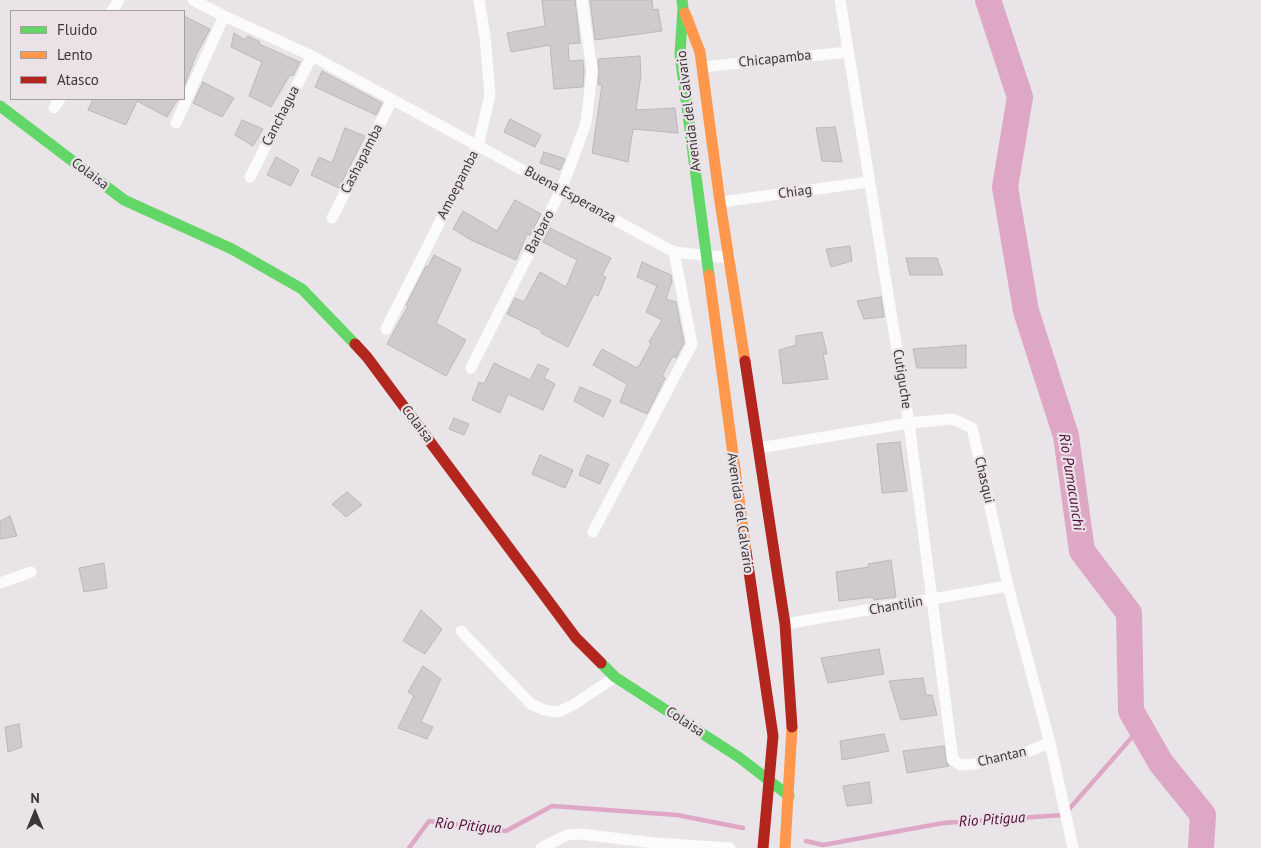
<!DOCTYPE html>
<style>
body{margin:0}
#map{position:relative;width:1261px;height:848px;overflow:hidden;background:#e9e4e7;font-family:"PT Sans",sans-serif}
canvas{display:block}
.legend{position:absolute;left:10px;top:10px;width:175px;height:90px;box-sizing:border-box;background:#ebe2e7;border:1px solid #a49ea1;margin:0;padding:6px 9px;list-style:none;font-size:15px;color:#3a3739}
.legend li{display:flex;align-items:center;gap:10px;height:25px}
.legend b{width:25px;border:1px solid #a49ea1}
.north{position:absolute;left:10px;top:788px;width:50px;height:50px;-webkit-text-stroke:4px #ebe2e7;paint-order:stroke;rotate:0deg;font-size:14px;font-weight:700;line-height:20px;text-align:center;color:#3a3739}
.north::after{content:'';display:block;margin:auto;width:18px;height:22px;background:#3a3739;clip-path:polygon(50% 0,100% 100%,50% 72%,0 100%)}
</style>
<div id="map">
<canvas width="1261" height="848"></canvas>
<ul class="legend">
<li><b style="height:6px;background:#63d668"></b>Fluido</li>
<li><b style="height:6px;background:#ff974d"></b>Lento</li>
<li><b style="height:6px;background:#b3261e"></b>Atasco</li>
</ul>
<div class="north">N</div>
</div>
<script>
const c = document.querySelector('canvas').getContext('2d');
c.lineJoin = 'round';
const shape = rows => new Path2D(rows.map(r => 'M' + r).join(''));
function trace(path, color, width, dash) { c.strokeStyle = color; c.lineWidth = width; c.lineCap = dash ? 'butt' : 'round'; c.setLineDash(dash || []); c.stroke(path); }
function fill(path, color) { c.fillStyle = color; c.fill(path, 'evenodd'); }
function label(font, color, halo, rows, align = 'center') {
  c.font = font + ' "PT Sans",sans-serif'; c.lineWidth = 4.5; c.setLineDash([]); c.textBaseline = 'middle'; c.strokeStyle = halo; c.fillStyle = color; for (const [text, x, y, turn = 0] of rows) {
    c.save(); c.translate(x, y); c.rotate((+turn || 0) * Math.PI / 180); c.textAlign = isNaN(turn) ? turn : align; if (halo) c.strokeText(text, 0, 0); c.fillText(text, 0, 0); c.restore();
  }
}
trace(shape([
 [806,841,823,845,943,823,1064,815,1140,728],
 [409,848,429,821,506,831,552,806,677,815,743,828]
]), '#dea7c5', 4.5);
trace(shape([
 [988,0,1020,97,1005,187,1026,311,1066,436,1082,551,1129,613,1131,711,1161,763,1203,815,1201,848]
]), '#dea7c5', 26);
const building = shape([
 [542,0,575,0,580,43,568,44,569,61,583,60,584,71,583,87,554,89,550,45,511,52,507,33,545,26,542,0],
 [590,0,652,0,653,10,658,9,662,31,595,40,590,0],
 [184,16,210,29,196,55,184,87,184,16],
 [234,33,245,40,248,36,260,42,259,44,300,62,293,76,290,75,271,107,249,96,262,62,231,47,234,33],
 [640,56,641,75,636,110,675,108,678,133,633,129,628,162,592,153,602,85,598,85,599,72,598,59,640,56],
 [322,71,382,103,376,115,315,87,322,71],
 [203,82,234,98,222,117,193,103,203,82],
 [93,99,178,99,167,117,137,101,126,125,88,110,93,99],
 [510,119,541,135,535,147,504,132,510,119],
 [242,120,263,129,253,146,235,135,242,120],
 [835,127,842,162,822,161,816,128,835,127],
 [345,128,365,136,339,188,311,175,319,157,332,163,345,128],
 [544,152,565,159,560,170,540,163,544,152],
 [276,157,299,170,291,186,267,175,276,157],
 [515,200,541,214,530,235,527,234,516,260,471,240,453,229,463,211,497,231,515,200],
 [550,228,611,258,602,275,606,277,598,296,594,294,568,347,541,333,542,331,507,314,515,298,524,302,540,272,566,287,577,260,543,242,550,228],
 [850,246,852,261,831,267,826,249,850,246],
 [434,255,461,269,436,323,466,340,446,376,387,344,408,306,406,305,426,266,428,267,434,255],
 [906,258,937,258,943,275,910,275,906,258],
 [642,262,671,275,672,281,666,299,676,302,684,343,676,358,673,356,662,376,665,378,647,414,620,402,627,384,593,365,602,349,637,368,638,366,639,366,651,344,649,342,662,320,646,312,657,286,637,277,642,262],
 [881,297,884,317,864,319,857,301,881,297],
 [822,332,827,354,823,354,828,379,783,384,779,350,796,345,796,336,822,332],
 [966,345,966,368,917,368,913,349,966,345],
 [494,363,530,380,538,364,549,369,544,378,555,384,543,410,508,394,500,413,472,400,479,382,484,384,494,363],
 [580,387,611,400,603,417,574,401,580,387],
 [454,418,469,424,464,435,449,429,454,418],
 [900,442,907,491,882,493,877,444,900,442],
 [540,455,573,470,565,488,532,474,540,455],
 [587,455,609,464,600,484,579,475,587,455],
 [347,492,362,505,346,517,332,504,347,492],
 [10,516,17,536,0,539,0,521,10,516],
 [891,560,896,597,874,600,873,597,839,601,836,572,869,567,868,564,891,560],
 [104,563,107,588,84,592,79,568,104,563],
 [421,610,442,629,425,654,403,641,421,610],
 [879,649,884,674,828,683,821,658,879,649],
 [423,666,441,679,421,722,433,727,427,739,398,728,414,696,408,692,423,666],
 [923,678,926,695,932,695,937,715,901,720,889,681,923,678],
 [19,724,22,747,8,752,5,727,19,724],
 [884,734,889,751,842,760,840,741,884,734],
 [944,746,946,761,949,766,907,773,903,751,944,746],
 [869,782,872,803,847,806,843,786,869,782]
]);
fill(building, '#cfcbcd');
trace(building, '#bbb7b9', 1);
trace(shape([
 [193,0,224,16,312,56,674,252,692,344,593,532],
 [840,0,909,423,953,760,961,765,974,764,1029,751,1050,743],
 [112,11,119,0],
 [702,67,848,52],
 [54,108,60,99],
 [176,123,224,16],
 [250,177,312,56],
 [720,202,869,182],
 [332,218,392,100],
 [674,252,730,258],
 [386,329,478,146,490,95,485,36,479,0],
 [471,368,561,190,586,123,592,71,582,0],
 [759,448,909,423,953,419,972,428,1008,586,1050,743,1073,848],
 [0,583,31,572],
 [785,624,1008,586],
 [461,631,531,704,544,710,558,712,573,705,615,677],
 [541,848,567,835,581,834,654,843,730,848]
]), '#fcfbfb', 11);
trace(shape([
 [682,0,683,8,680,54,709,275],
 [0,106,124,200,232,249,302,289,355,344],
 [601,663,615,677,740,758,789,796]
]), '#63d668', 11);
trace(shape([
 [685,13,700,52,720,202,745,361],
 [709,275,746,551],
 [785,848,792,727]
]), '#ff974d', 11);
trace(shape([
 [355,344,367,357,576,638,601,663],
 [745,361,785,624,792,727],
 [746,551,773,736,763,848]
]), '#b3261e', 11);
label('14px', '#3a3739', '#ebe2e7', [
 ["Chicapamba",775,59,-6],
 ["Avenida del Calvario",689,111,-97],
 ["Canchagua",281,116,-63],
 ["Cashapamba",362,159,-63],
 ["Colaisa",90,174,37],
 ["Amoepamba",458,185,-63],
 ["Chiag",795,192,-8],
 ["Buena Esperanza",570,195,29],
 ["Barbaro",540,232,-63],
 ["Cutiguche",902,379,81],
 ["Colaisa",417,424,53],
 ["Chasqui",984,480,77],
 ["Avenida del Calvario",740,513,82],
 ["Chantilin",896,606,-10],
 ["Colaisa",685,722,33],
 ["Chantan",1002,757,-13]
]);
label('italic 15px', '#4e0937', '#ebe2e7', [
 ["Rio Pumacunchi",1071,482,81],
 ["Rio Pitigua",992,820,-4],
 ["Rio Pitigua",468,826,5]
]);
</script>
